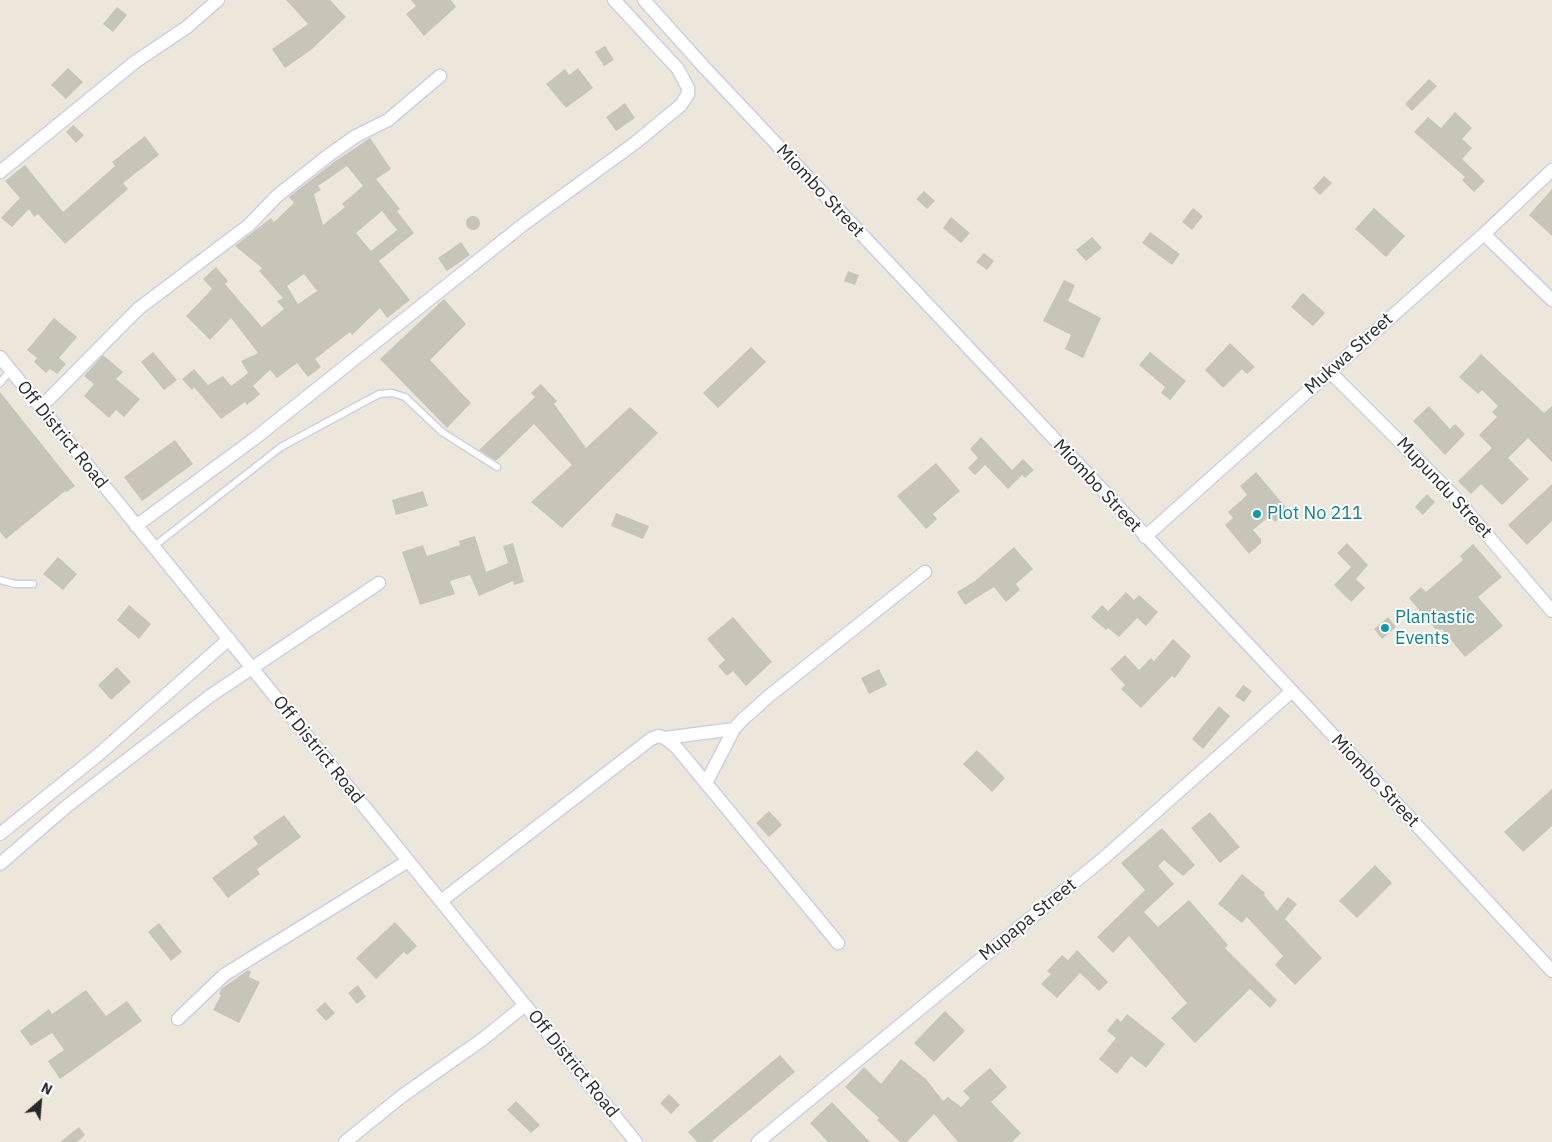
<!DOCTYPE html>
<style>
body{margin:0}
#map{position:relative;width:1552px;height:1142px;overflow:hidden;background:#ece7da;font-family:"IBM Plex Sans",sans-serif}
canvas{display:block}
.north{position:absolute;left:15px;top:1077px;width:50px;height:50px;-webkit-text-stroke:4px #fff;paint-order:stroke;rotate:27deg;font-size:14px;font-weight:700;line-height:20px;text-align:center;color:#292929}
.north::after{content:'';display:block;margin:auto;width:18px;height:22px;background:#292929;clip-path:polygon(50% 0,100% 100%,50% 72%,0 100%)}
</style>
<div id="map">
<canvas width="1552" height="1142"></canvas>
<div class="north">N</div>
</div>
<script>
const c = document.querySelector('canvas').getContext('2d');
c.lineJoin = 'round';
function fill(path, color) { c.fillStyle = color; c.fill(path, 'evenodd'); }
const shape = rows => new Path2D(rows.map(r => 'M' + r).join(''));
function trace(path, color, width, dash) { c.strokeStyle = color; c.lineWidth = width; c.lineCap = dash ? 'butt' : 'round'; c.setLineDash(dash || []); c.stroke(path); }
function label(font, color, halo, rows, align = 'center') {
  c.font = font + ' "IBM Plex Sans",sans-serif'; c.lineWidth = 4; c.setLineDash([]); c.textBaseline = 'middle'; c.strokeStyle = halo; c.fillStyle = color; for (const [text, x, y, turn = 0] of rows) {
    c.save(); c.translate(x, y); c.rotate((+turn || 0) * Math.PI / 180); c.textAlign = isNaN(turn) ? turn : align; if (halo) c.strokeText(text, 0, 0); c.fillText(text, 0, 0); c.restore();
  }
}
fill(shape([
 [286,0,330,0,346,17,311,50,285,68,272,49,308,24],
 [411,0,451,0,456,7,424,36,406,14,416,6],
 [117,7,127,15,113,32,103,24],
 [605,46,614,60,604,66,595,52],
 [68,68,83,82,66,99,51,85],
 [578,68,593,88,566,108,546,84,565,69,569,75],
 [1429,79,1437,86,1412,111,1405,104],
 [625,103,635,118,616,131,606,117],
 [1455,112,1472,128,1462,139,1472,148,1462,159,1485,181,1474,192,1462,180,1465,177,1414,132,1428,117,1441,128],
 [73,125,84,135,76,143,66,132],
 [145,136,159,155,123,183,128,189,65,244,38,214,34,217,29,209,12,227,1,218,20,198,5,181,25,165,63,212,115,166,112,162],
 [370,138,391,169,376,179,400,209,397,211,414,233,379,261,410,300,387,318,380,308,352,335,350,332,315,359,321,367,308,377,297,363,277,378,270,370,253,386,260,394,247,405,245,402,221,419,194,387,192,390,182,379,194,369,208,385,223,376,231,386,248,373,241,361,258,353,231,318,210,340,186,316,212,289,203,279,216,267,228,281,225,284,262,327,284,309,277,301,283,298,259,271,262,268,235,246,271,218,274,222,294,203,289,197,334,162],
 [347,166,363,186,342,204,345,207,323,225,314,194,321,190,318,186],
 [382,211,397,230,371,251,356,233],
 [304,274,317,291,298,304,287,286],
 [1324,176,1332,183,1320,195,1313,188],
 [1552,189,1552,236,1529,215],
 [924,191,935,201,927,209,916,199],
 [1193,208,1203,216,1192,230,1182,222],
 [1374,208,1405,236,1386,257,1355,229],
 '466 223a7 7 0 1 1 14 0a7 7 0 1 1-14 0Z',
 [951,217,970,233,961,243,943,228],
 [1150,232,1180,254,1172,265,1142,243],
 [1092,237,1102,248,1086,261,1076,250],
 [461,242,470,255,447,271,438,258],
 [984,253,994,261,987,270,976,262],
 [848,271,859,275,855,285,844,281],
 [1064,280,1075,285,1068,301,1101,318,1083,358,1065,349,1071,335,1043,321],
 [1303,293,1325,313,1313,326,1291,307],
 [444,299,466,324,430,360,471,403,447,428,380,359],
 [54,318,77,337,59,358,66,364,57,374,50,369,46,373,34,362,37,358,27,350],
 [1230,343,1255,367,1247,374,1242,369,1223,388,1205,370],
 [751,347,766,362,718,408,703,393],
 [153,352,177,380,164,390,141,362],
 [1150,352,1186,381,1170,400,1161,393,1165,387,1139,365],
 [1481,354,1544,413,1552,406,1552,462,1528,438,1508,458,1529,479,1502,505,1481,484,1471,494,1458,481,1492,448,1479,435,1497,417,1492,412,1498,406,1482,390,1478,394,1459,377],
 [103,355,123,372,116,379,140,399,124,417,116,410,109,418,84,396,94,384,84,376],
 [541,384,557,401,554,404,586,448,630,407,658,433,562,528,531,502,572,465,534,424,496,461,479,450,535,397,531,393],
 [0,392,75,486,67,492,65,491,6,539,0,532],
 [1429,406,1450,429,1455,424,1465,434,1445,455,1413,421],
 [981,437,1012,470,1023,459,1034,470,1025,478,1022,475,1008,489,985,465,975,475,968,468,978,458,970,449],
 [175,440,193,464,142,501,124,477],
 [936,463,960,491,933,514,937,519,926,529,897,496],
 [1256,472,1288,510,1275,522,1270,516,1253,530,1261,539,1261,543,1249,554,1225,525,1233,518,1228,512,1247,495,1240,486],
 [1552,484,1552,521,1527,545,1508,525],
 [423,491,428,506,396,515,392,500],
 [1427,494,1435,502,1423,515,1415,507],
 [616,513,649,526,643,539,611,526],
 [475,536,486,572,508,563,503,546,513,543,524,582,514,585,513,581,479,596,470,575,450,581,455,594,420,605,402,552,423,545,427,556,460,545,459,541],
 [1347,543,1368,565,1356,579,1365,588,1351,602,1334,585,1351,567,1337,553],
 [1473,544,1502,577,1478,597,1503,626,1465,657,1442,629,1438,632,1409,598,1421,587,1426,592,1463,560,1460,556],
 [1014,547,1033,569,1016,584,1020,590,1006,602,994,587,965,605,957,592,975,581],
 [58,557,77,574,63,590,43,574],
 [1126,592,1134,600,1139,595,1158,612,1146,626,1137,618,1119,637,1108,628,1106,630,1091,617,1102,605,1108,611],
 [129,605,151,624,139,639,117,620],
 [733,617,772,662,746,686,733,671,727,676,718,666,725,660,707,639],
 [1388,617,1396,627,1382,639,1374,629],
 [1173,639,1191,656,1175,678,1172,676,1141,708,1121,689,1125,685,1110,669,1125,655,1139,670,1151,658,1154,661],
 [117,667,131,682,111,700,98,685],
 [879,669,887,685,869,694,861,678],
 [1243,685,1252,691,1244,702,1235,696],
 [1219,706,1230,716,1203,749,1192,739],
 [977,750,1005,778,992,792,963,764],
 [1552,789,1552,826,1523,852,1504,832],
 [769,811,782,825,769,837,756,823],
 [1210,812,1240,847,1220,863,1191,828],
 [284,815,301,837,257,869,260,874,228,898,212,878,258,844,253,837],
 [1162,828,1195,865,1183,876,1164,860,1158,866,1174,884,1144,912,1158,927,1189,900,1228,945,1225,948,1277,1000,1270,1008,1250,989,1195,1043,1171,1018,1187,1003,1129,936,1113,953,1097,937,1145,890,1121,863],
 [1375,865,1392,883,1357,918,1339,901],
 [1242,874,1265,893,1264,895,1277,911,1288,897,1297,904,1285,919,1322,958,1295,985,1275,965,1283,956,1247,917,1242,923,1218,904],
 [395,922,417,946,407,955,404,952,376,979,356,958],
 [159,923,182,952,171,961,148,932],
 [1077,950,1108,982,1099,991,1080,973,1057,998,1041,984,1051,974,1047,971,1062,955,1068,960],
 [248,970,251,972,249,977,260,982,239,1023,213,1010,221,995,219,994,221,989],
 [358,985,366,997,357,1004,348,993],
 [86,990,106,1016,127,1001,142,1021,60,1079,48,1061,64,1050,52,1033,31,1046,20,1031,49,1009,52,1014],
 [325,1002,335,1013,326,1021,316,1010],
 [945,1011,965,1031,934,1062,914,1043],
 [1127,1014,1165,1044,1146,1068,1131,1056,1117,1074,1099,1059,1116,1038,1107,1031,1117,1018,1121,1022],
 [780,1055,795,1072,711,1142,697,1142,688,1132],
 [901,1059,926,1079,943,1101,948,1097,961,1107,970,1098,963,1091,990,1068,1007,1087,991,1102,1021,1133,1012,1142,958,1142,934,1114,907,1142,900,1142,877,1120,879,1118,845,1087,864,1067,881,1084],
 [669,1094,680,1105,671,1114,660,1103],
 [516,1101,540,1125,531,1133,507,1110],
 [832,1102,870,1142,828,1142,810,1123],
 [79,1127,85,1135,77,1142,60,1142]
]), '#c7c5b8');
const service = shape([
 [0,383,10,371],
 [153,547,281,447,379,394,392,393,405,397,442,432,497,467],
 [0,580,15,584,33,584]
]);
const minor = shape([
 [644,0,703,66,1292,691,1552,971],
 [0,172,135,62,187,27,218,0],
 [1484,234,1552,300],
 [0,357,636,1142],
 [1329,371,1453,495,1552,611],
 [40,408,138,309,249,225,277,196,329,155,356,136,388,120,440,76],
 [136,526,254,439,524,224,635,143,681,105,688,94,688,88,678,69,614,0],
 [1145,537,1484,234,1552,170],
 [665,738,734,729],
 [706,783,734,729,742,720,769,696,925,572],
 [0,834,98,755,229,639],
 [0,864,67,806,210,696,379,583],
 [441,901,651,739,658,736,665,738,677,748,838,943],
 [178,1019,224,975,408,861],
 [345,1142,402,1096,483,1039,525,1005],
 [758,1142,1105,857,1292,691]
]);
trace(service, '#cfcfe3', 9);
trace(minor, '#cfcfe3', 15);
trace(service, '#fff', 6);
trace(minor, '#fff', 12);
for (const [x, y, r, color] of [
 [1257,514,5,"#0f9aa8"],
 [1385,628,5,"#0f9aa8"]
]) { const dot = new Path2D(); dot.arc(x, y, r, 0, 2 * Math.PI); c.fillStyle = color; c.fill(dot); trace(dot, '#fff', 2); }
label('18px', '#292929', '#fff', [
 ["Miombo Street",820,191,47],
 ["Mukwa Street",1349,354,-42],
 ["Off District Road",62,435,51],
 ["Miombo Street",1097,486,47],
 ["Mupundu Street",1444,488,47],
 ["Off District Road",318,750,51],
 ["Miombo Street",1375,781,47],
 ["Mupapa Street",1028,920,-39],
 ["Off District Road",573,1064,51]
]);
label('18px', '#0d838f', '#fff', [
 ["Plot No 211",1267,514],
 ["Plantastic",1395,618],
 ["Events",1395,639]
], 'left');
</script>
